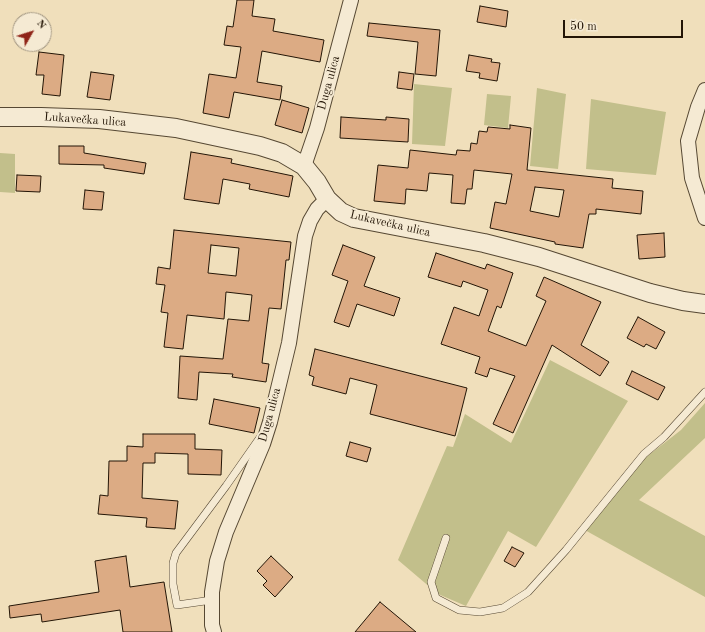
<!DOCTYPE html>
<meta charset="utf-8">
<style>
body{margin:0}
#map{position:relative;width:705px;height:632px;overflow:hidden;background:#f0dfbb;font-family:"Old Standard TT",serif}
canvas{display:block}
.north{position:absolute;left:12px;top:12px;width:40px;height:40px;box-sizing:border-box;background:#f5ead3;border:1px solid #a19581;border-radius:50%;rotate:51deg;font-size:11px;font-weight:700;line-height:16px;text-align:center;color:#231506}
.north::after{content:'';display:block;margin:auto;width:14px;height:18px;background:#8f2418;clip-path:polygon(50% 0,100% 100%,50% 72%,0 100%)}
.scale{position:absolute;left:563px;top:20px;width:120px;height:18px;box-sizing:border-box;border:2px solid #231506;border-top:0;padding-left:5px;font-size:12px;line-height:14px;white-space:nowrap;color:#231506;-webkit-text-stroke:3px #f5ead3;paint-order:stroke}
</style>
<div id="map">
<canvas width="705" height="632"></canvas>
<div class="north">N</div>
<div class="scale">50 m</div>
</div>
<script>
const c = document.querySelector('canvas').getContext('2d');
c.lineJoin = 'round';
function fill(path, color) { c.fillStyle = color; c.fill(path, 'evenodd'); }
const shape = rows => new Path2D(rows.map(r => 'M' + r).join(''));
function trace(path, color, width, dash) { c.strokeStyle = color; c.lineWidth = width; c.lineCap = dash ? 'butt' : 'round'; c.setLineDash(dash || []); c.stroke(path); }
function label(font, color, halo, rows, align = 'center') {
  c.font = font + ' "Old Standard TT",serif'; c.lineWidth = 4; c.setLineDash([]); c.textBaseline = 'middle'; c.strokeStyle = halo; c.fillStyle = color; for (const [text, x, y, turn = 0] of rows) {
    c.save(); c.translate(x, y); c.rotate((+turn || 0) * Math.PI / 180); c.textAlign = isNaN(turn) ? turn : align; if (halo) c.strokeText(text, 0, 0); c.fillText(text, 0, 0); c.restore();
  }
}
fill(shape([
 [414,84,452,88,445,146,412,144],
 [537,88,566,94,558,169,530,166],
 [487,94,511,96,508,128,484,125],
 [591,99,666,112,656,175,586,169],
 [0,153,15,154,15,193,0,192],
 [550,360,628,401,536,547,508,531,466,606,438,594,398,560,447,446,453,447,465,414,511,443],
 [705,403,705,438,639,500,705,536,705,597,583,529,645,458,681,430]
]), '#c2bf8b');
const building = shape([
 [237,0,254,0,252,16,275,19,273,31,324,40,320,62,262,51,257,82,282,86,280,100,234,92,229,118,203,113,209,74,236,78,241,47,224,45,227,26,233,27,237,0],
 [480,6,508,11,506,27,477,22,480,6],
 [369,23,440,30,436,76,415,74,418,42,367,36,369,23],
 [39,52,64,55,60,96,42,94,44,75,36,75,39,52],
 [469,55,492,59,491,62,500,63,497,81,479,78,480,73,466,71,469,55],
 [91,72,114,75,110,100,87,97,91,72],
 [399,72,414,74,412,90,397,88,399,72],
 [282,100,309,108,302,133,275,125,282,100],
 [341,117,386,120,386,117,409,119,408,142,340,138,341,117],
 [510,125,531,128,527,170,613,179,612,188,643,191,641,214,596,209,596,214,589,214,583,248,555,244,555,242,490,228,495,202,506,204,512,174,474,170,472,189,467,189,465,204,451,203,453,175,429,173,427,191,406,189,405,204,374,201,378,165,408,168,410,150,456,155,457,150,470,151,471,143,477,144,479,131,487,132,488,127,510,129,510,125],
 [535,187,564,190,559,217,530,211,535,187],
 [59,146,84,146,84,153,146,163,144,174,104,168,104,165,59,164,59,146],
 [191,152,232,159,231,163,293,176,289,197,249,189,250,184,223,179,219,204,184,199,191,152],
 [17,175,41,176,40,192,16,191,17,175],
 [85,190,104,192,102,210,83,209,85,190],
 [174,230,291,242,289,260,286,260,281,309,269,308,262,363,269,364,266,382,232,377,233,374,199,372,197,400,178,398,180,356,223,359,228,319,249,321,252,295,226,292,224,319,187,315,183,349,164,347,168,313,161,312,165,285,156,284,158,267,170,269,174,230],
 [211,245,239,248,236,276,208,273,211,245],
 [664,233,665,257,639,259,637,235,664,233],
 [343,245,375,257,364,286,400,298,394,316,357,304,349,327,334,322,348,281,332,275,343,245],
 [436,253,485,269,487,264,513,273,501,308,497,306,488,331,526,346,546,301,536,296,544,277,601,302,581,345,609,362,600,376,552,345,513,433,493,424,515,376,490,368,487,377,475,373,480,357,441,344,454,307,479,316,488,290,463,281,461,287,428,277,436,253],
 [638,317,665,332,656,349,646,344,644,347,627,338,638,317],
 [315,349,467,388,455,436,370,414,377,385,350,378,346,394,312,385,314,377,309,375,315,349],
 [632,371,665,387,658,400,626,384,632,371],
 [214,399,260,408,254,433,209,424,214,399],
 [143,434,195,434,195,449,222,450,221,475,188,474,188,454,155,453,155,463,143,463,142,498,178,501,175,529,146,527,147,518,98,514,100,495,108,496,109,461,127,461,127,446,143,447,143,434],
 [350,442,371,448,367,462,346,456,350,442],
 [512,547,524,553,515,567,504,561,512,547],
 [126,556,130,587,164,582,172,632,123,632,120,610,42,622,41,614,10,618,9,606,99,592,95,561,126,556],
 [271,556,293,577,275,597,263,585,267,581,257,571,271,556],
 [380,602,416,632,355,632,380,602]
]);
fill(building, '#dcab84');
trace(building, '#231506', 1);
const service = shape([
 [446,538,431,582,436,598,459,610,480,612,503,608,528,592,566,550,644,454,664,437,705,392],
 [212,600,177,605,173,584,173,563,176,553,226,486,261,436]
]);
const minor = shape([
 [705,90,698,107,688,141,692,178,705,218],
 [304,166,317,128,351,0],
 [214,632,212,625,212,592,217,561,226,532,263,444,270,422,289,343,305,236,310,221,317,209,327,199]
]);
const tertiary = shape([
 [0,117,41,117,99,119,176,128,260,146,282,153,304,166,317,182,327,199,341,212,354,218,484,243,539,257,650,293,683,301,705,304]
]);
trace(service, '#564833', 8);
trace(minor, '#564833', 16);
trace(tertiary, '#564833', 20);
trace(service, '#f5ead3', 7);
trace(minor, '#f5ead3', 14);
trace(tertiary, '#f5ead3', 18);
label('12px', '#231506', '#f5ead3', [
 ["Duga ulica",329,83,-75],
 ["Lukavečka ulica",85,120,4],
 ["Lukavečka ulica",390,224,13],
 ["Duga ulica",270,415,-75]
]);
</script>
